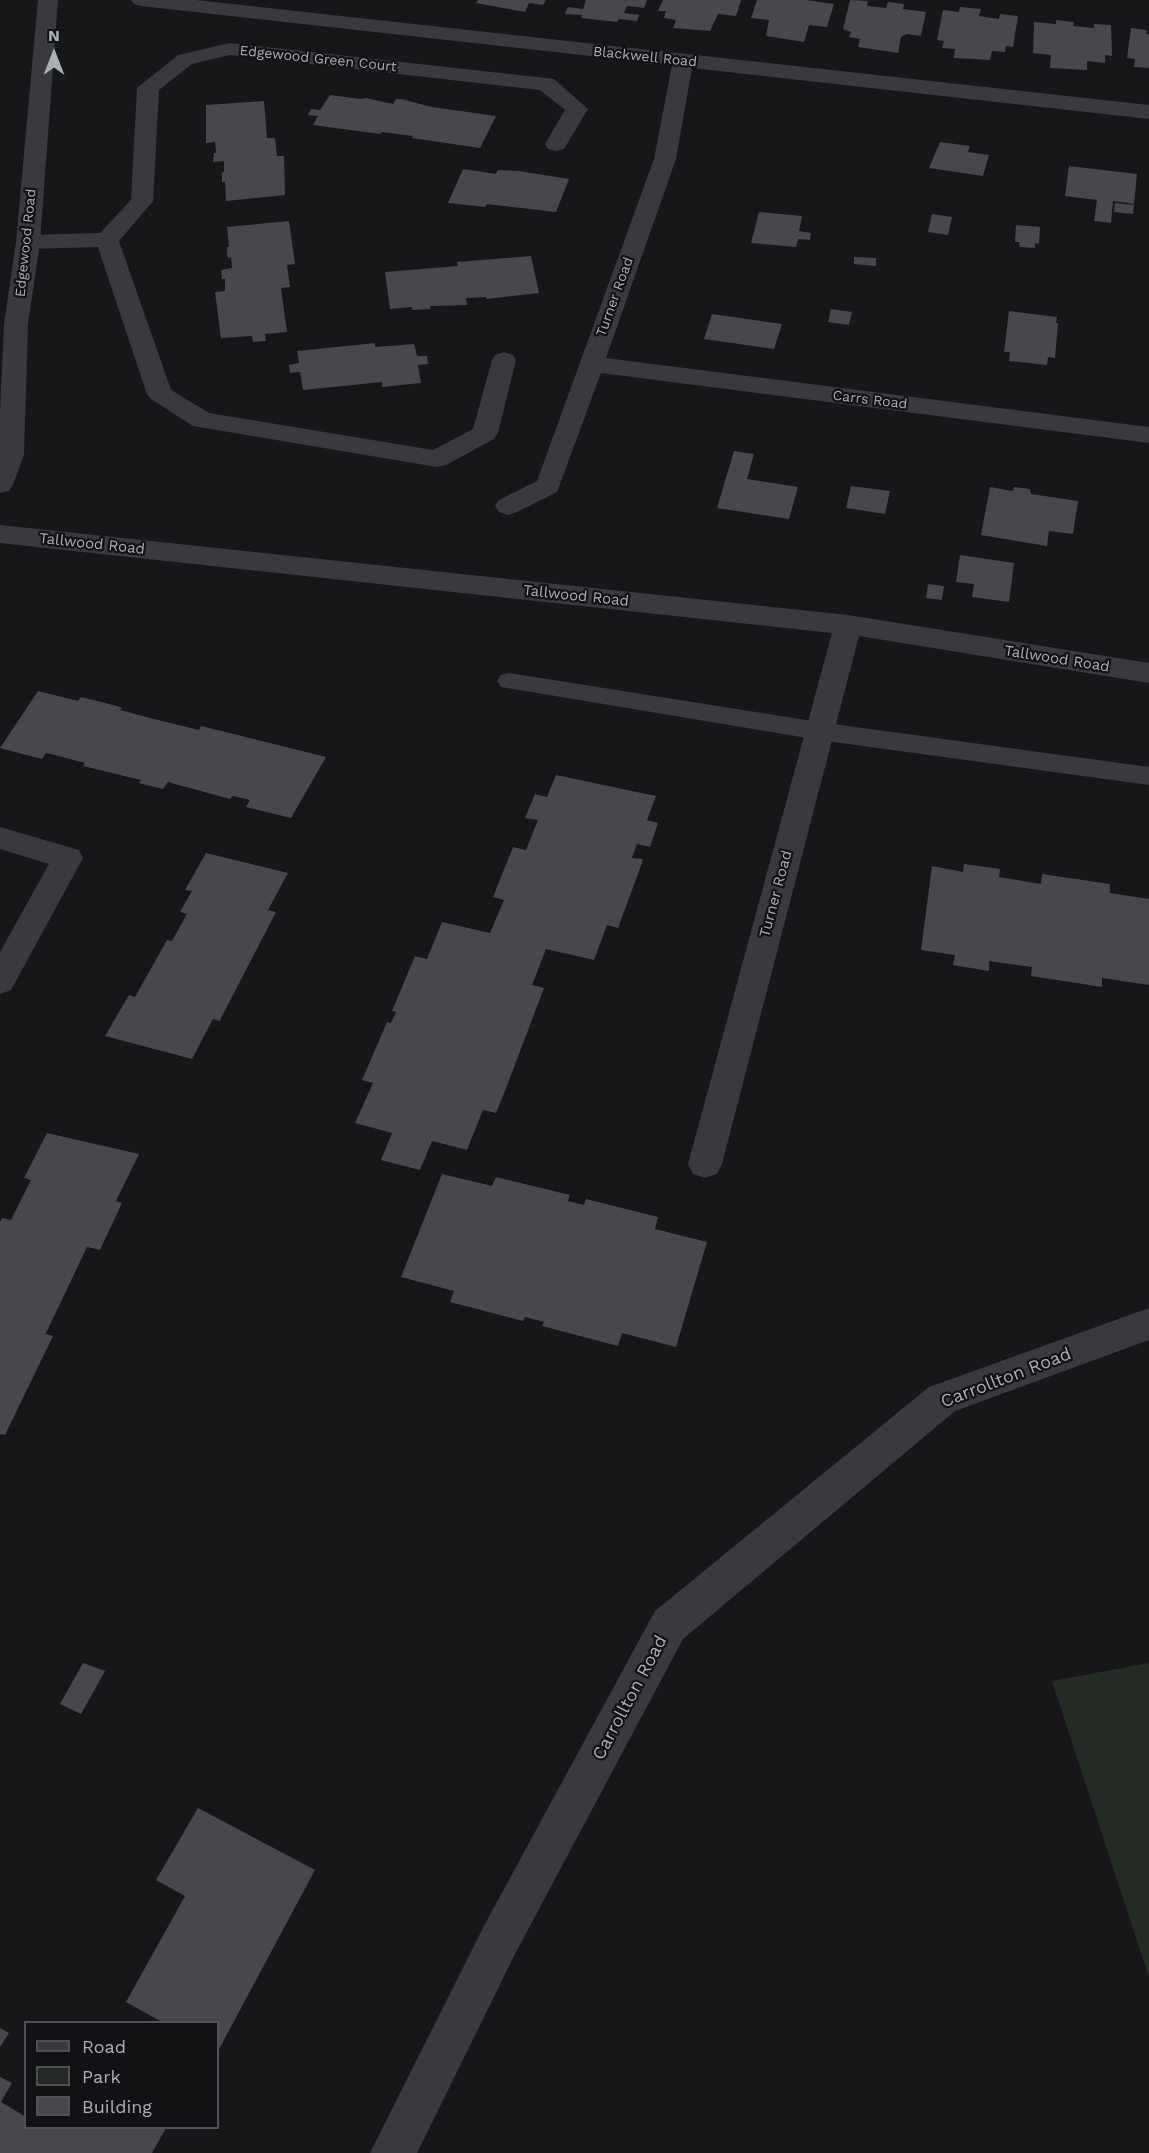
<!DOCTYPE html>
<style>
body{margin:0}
#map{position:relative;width:1149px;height:2153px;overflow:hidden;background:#171719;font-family:"Work Sans",sans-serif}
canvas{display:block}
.legend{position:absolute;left:24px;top:2021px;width:195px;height:108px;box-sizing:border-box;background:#121214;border:2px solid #4f5155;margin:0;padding:8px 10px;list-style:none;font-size:18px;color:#abb0b7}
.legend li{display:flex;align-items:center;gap:12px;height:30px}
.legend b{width:30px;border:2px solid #4f5155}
.north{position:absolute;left:24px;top:24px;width:60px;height:60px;-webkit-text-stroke:4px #121214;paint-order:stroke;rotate:0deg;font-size:16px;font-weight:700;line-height:24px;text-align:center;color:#abb0b7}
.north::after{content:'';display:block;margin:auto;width:21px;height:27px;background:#abb0b7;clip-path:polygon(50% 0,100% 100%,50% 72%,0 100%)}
</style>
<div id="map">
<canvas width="1149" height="2153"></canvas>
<ul class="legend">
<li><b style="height:8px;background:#393a3e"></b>Road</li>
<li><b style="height:16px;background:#242b24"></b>Park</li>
<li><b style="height:16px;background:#46484b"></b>Building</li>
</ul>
<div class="north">N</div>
</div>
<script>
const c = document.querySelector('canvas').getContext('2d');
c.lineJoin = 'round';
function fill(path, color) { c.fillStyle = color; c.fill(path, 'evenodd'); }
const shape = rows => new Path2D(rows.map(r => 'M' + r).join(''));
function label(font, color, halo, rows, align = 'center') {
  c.font = font + ' "Work Sans",sans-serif'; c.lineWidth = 4.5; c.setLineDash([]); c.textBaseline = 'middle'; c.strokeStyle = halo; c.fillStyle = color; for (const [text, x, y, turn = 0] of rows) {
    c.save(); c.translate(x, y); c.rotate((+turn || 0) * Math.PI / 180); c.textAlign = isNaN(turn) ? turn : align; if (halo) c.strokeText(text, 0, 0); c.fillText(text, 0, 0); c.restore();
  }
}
fill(shape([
 [1149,1663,1149,1978,1052,1681]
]), '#242b24');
fill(shape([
 [478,0,546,0,543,5,529,3,525,12,476,3],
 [586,0,647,0,644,8,627,6,624,13,639,15,637,21,619,19,617,22,581,18,582,15,565,14,568,7,583,9],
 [663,0,741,0,736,16,718,14,710,31,673,28,676,20,664,18,666,11,658,11],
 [757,0,806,0,834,4,827,27,809,25,804,42,766,36,769,20,751,18],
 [850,0,868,1,867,6,886,8,888,2,904,4,903,9,926,12,921,36,907,34,901,37,898,53,858,47,860,39,849,37,851,32,843,29],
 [960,7,981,9,979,16,999,19,1000,14,1018,16,1013,47,1006,46,1005,52,992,51,990,60,954,58,955,49,942,48,944,41,937,40,943,10,959,12],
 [1056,20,1074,22,1073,26,1094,28,1094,24,1111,25,1112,56,1105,55,1105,63,1087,61,1087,70,1050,68,1051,55,1033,53,1034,22,1056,24],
 [1131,28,1147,30,1146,34,1149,34,1149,68,1134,67,1135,59,1127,58],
 [330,95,361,99,366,98,393,104,396,99,401,99,432,107,496,116,480,148,412,138,413,136,382,132,380,134,313,125,318,116,308,115,311,109,320,110],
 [264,101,267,138,275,138,277,156,284,156,285,195,226,201,225,182,222,182,222,172,224,172,224,161,213,162,214,153,216,153,215,142,206,143,206,105],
 [940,142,970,146,968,152,989,155,983,176,929,168],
 [1069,166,1137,174,1134,204,1113,201,1111,223,1094,221,1097,200,1065,196],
 [463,169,496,174,498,170,519,171,569,179,556,212,487,204,485,207,448,203],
 [1115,203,1134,205,1133,214,1114,212],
 [759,212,802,216,799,231,811,233,810,240,798,239,796,247,751,243],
 [932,214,952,217,948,235,928,232],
 [289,221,295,264,287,265,290,287,281,288,287,332,265,334,266,341,253,342,252,336,221,338,215,292,225,291,225,279,222,279,221,270,232,268,231,257,228,258,227,254,227,247,229,247,227,227],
 [1016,225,1040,227,1039,244,1035,243,1035,248,1020,247,1019,242,1015,242],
 [531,256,539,293,486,299,486,297,466,298,467,305,430,306,430,309,412,310,412,307,390,309,385,272,458,266,457,262],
 [854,257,876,258,876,266,854,264],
 [831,309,852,312,849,325,828,322],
 [1009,311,1057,317,1056,323,1058,323,1055,358,1048,357,1047,365,1009,361,1010,352,1004,352],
 [712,314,782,324,774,349,704,339],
 [375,343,375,347,414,344,417,356,427,356,428,364,418,365,421,383,382,387,382,382,303,390,300,372,290,373,289,365,299,363,297,351],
 [734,451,754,454,747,479,798,487,789,519,717,508],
 [851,486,890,491,885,514,846,508],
 [990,487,1013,491,1014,487,1030,489,1031,494,1078,501,1073,534,1049,531,1047,546,981,535],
 [960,555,1014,563,1009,602,972,597,974,584,956,582],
 [928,584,944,586,942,600,926,598],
 [38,691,78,701,81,697,117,706,122,708,120,710,154,719,199,730,201,726,326,757,291,818,246,807,250,800,233,796,230,799,168,782,163,789,139,783,141,780,83,766,85,763,51,754,46,753,42,759,0,748],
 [556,775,656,796,647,820,658,823,650,847,637,844,632,858,643,859,642,863,618,928,607,925,594,960,546,949,532,985,544,988,505,1091,496,1113,483,1110,467,1150,432,1141,420,1170,381,1160,392,1133,355,1123,373,1083,362,1080,387,1022,391,1023,396,1012,392,1011,415,956,427,959,442,922,490,933,504,900,493,897,513,847,526,850,538,820,525,818,535,794,547,797],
 [206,853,288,873,268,910,276,912,221,1018,220,1021,213,1019,192,1059,105,1036,129,995,135,997,167,940,172,941,187,914,180,912,192,891,185,890],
 [964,864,1000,869,999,877,1041,884,1042,874,1110,884,1110,893,1149,899,1149,985,1102,978,1102,987,1031,976,1032,967,989,961,989,971,953,965,955,955,921,950,932,866,963,872],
 [47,1133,139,1154,116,1201,122,1203,100,1250,87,1247,47,1331,45,1334,53,1336,5,1435,0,1434,0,1222,2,1218,11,1220,31,1180,24,1178],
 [442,1174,492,1186,496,1177,570,1195,568,1201,584,1205,586,1199,658,1217,655,1229,707,1242,676,1347,622,1333,618,1346,542,1326,544,1322,525,1317,523,1321,450,1302,454,1291,401,1277],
 [83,1663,105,1671,81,1714,60,1704],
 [198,1808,315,1870,218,2051,218,2022,162,2022,126,2002,185,1896,156,1880],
 [0,2028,9,2033,0,2047],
 [0,2077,12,2083,1,2102,26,2117,26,2128,166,2128,152,2153,0,2153]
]), '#46484b');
fill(shape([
 [509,673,819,722,1149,767,1149,785,819,740,501,687,497,681,501,675,509,673]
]), '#393a3e');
fill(shape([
 [131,0,196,0,1149,105,1149,119,692,68,676,159,606,358,1149,427,1149,443,601,373,557,492,517,512,508,515,499,512,495,506,499,500,537,481,654,159,672,65,141,6,134,4,131,0],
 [230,43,546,78,554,79,588,109,564,149,556,151,548,149,545,144,565,110,540,90,230,55,192,64,159,90,153,201,119,241,171,390,209,413,433,450,473,429,492,360,495,355,504,352,513,355,516,360,498,433,494,439,446,465,437,467,193,426,151,399,147,394,98,247,28,249,20,247,16,242,20,237,28,235,100,233,131,200,137,88,178,55,230,43],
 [0,525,848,615,1149,663,1149,683,859,636,722,1164,717,1174,705,1178,693,1174,688,1164,832,633,0,543,0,525],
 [0,827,79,850,83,858,11,990,0,994,0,952,49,864,0,849,0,827],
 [1149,1308,1149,1340,955,1411,683,1639,515,1954,417,2153,370,2153,485,1924,655,1611,929,1387,1149,1308]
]), '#393a3e');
fill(shape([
 [38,0,58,0,40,242,28,324,24,455,13,485,9,491,0,493,0,412,4,324,16,242,38,0]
]), '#393a3e');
label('14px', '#abb0b7', '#121214', [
 ["Blackwell Road",645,57,6],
 ["Edgewood Green Court",318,59,6],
 ["Edgewood Road",26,243,-84],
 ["Turner Road",615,297,-70],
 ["Carrs Road",870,400,7]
]);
label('15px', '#abb0b7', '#121214', [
 ["Tallwood Road",92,544,6],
 ["Tallwood Road",576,596,6],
 ["Tallwood Road",1057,659,9],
 ["Turner Road",776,894,-75]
]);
label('18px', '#abb0b7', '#121214', [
 ["Carrollton Road",1006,1378,-21],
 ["Carrollton Road",630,1698,-62]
]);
</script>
